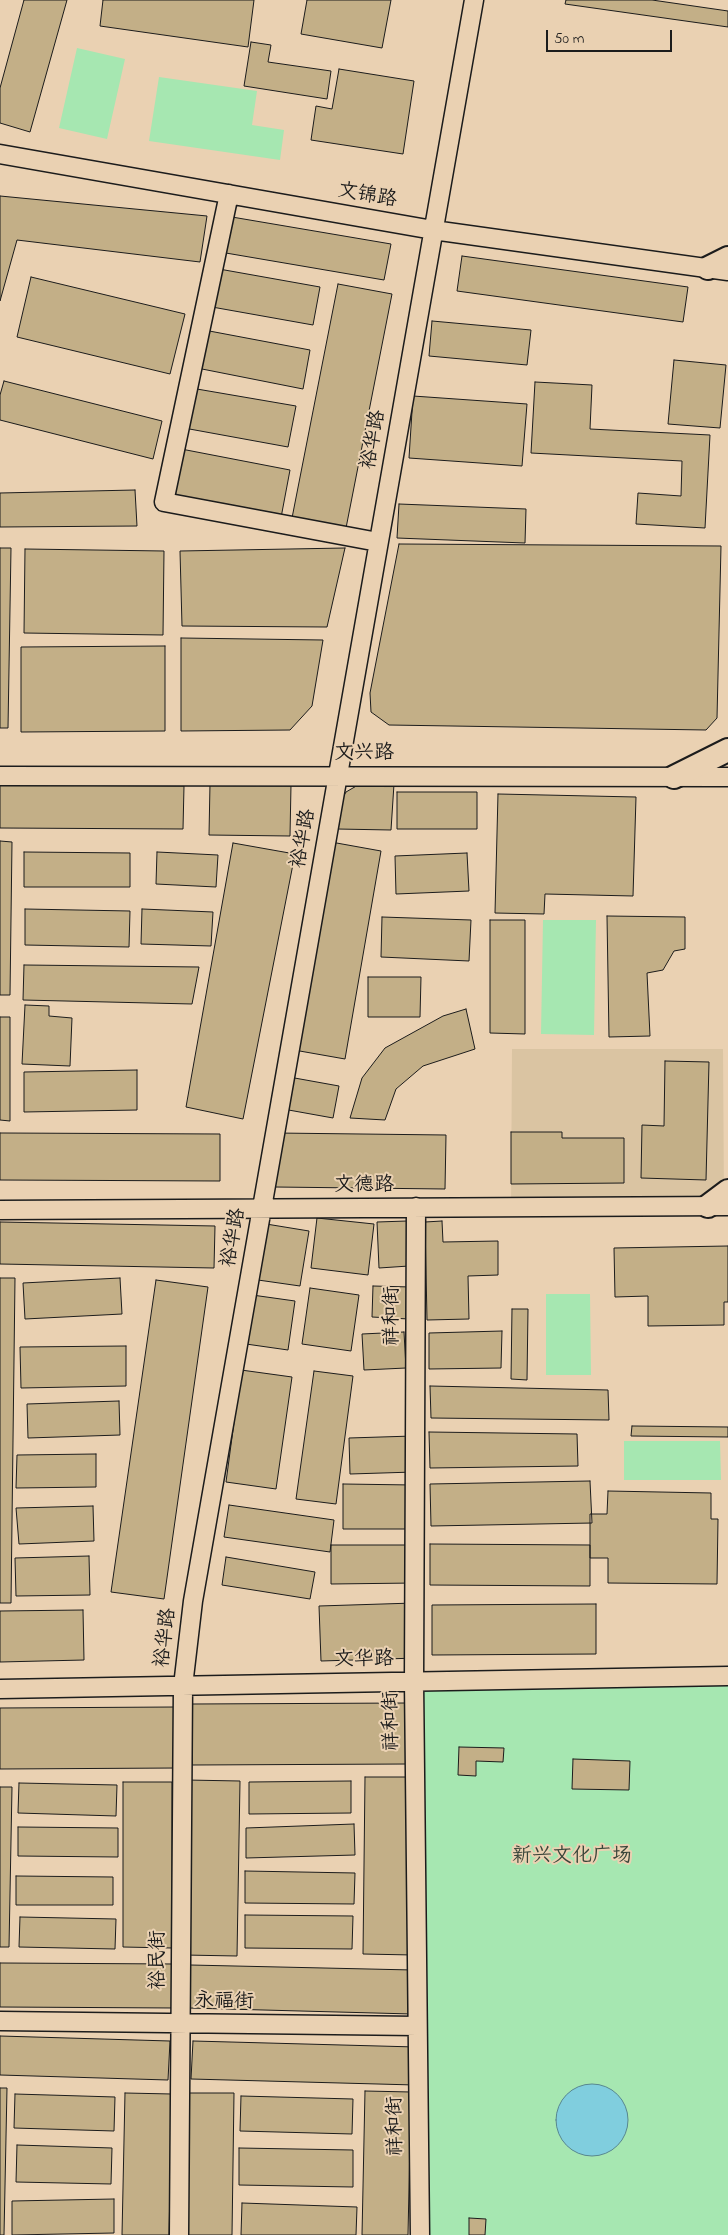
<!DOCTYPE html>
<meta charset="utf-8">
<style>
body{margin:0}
#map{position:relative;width:728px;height:2235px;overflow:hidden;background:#ead1b2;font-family:"Indie Flower",sans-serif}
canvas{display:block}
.scale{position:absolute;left:546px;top:30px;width:126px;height:22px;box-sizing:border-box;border:2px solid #1c1c1c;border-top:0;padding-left:6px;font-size:15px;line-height:18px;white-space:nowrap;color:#1c1c1c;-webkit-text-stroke:4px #ead1b2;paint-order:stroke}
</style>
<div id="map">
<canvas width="728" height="2235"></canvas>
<div class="scale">50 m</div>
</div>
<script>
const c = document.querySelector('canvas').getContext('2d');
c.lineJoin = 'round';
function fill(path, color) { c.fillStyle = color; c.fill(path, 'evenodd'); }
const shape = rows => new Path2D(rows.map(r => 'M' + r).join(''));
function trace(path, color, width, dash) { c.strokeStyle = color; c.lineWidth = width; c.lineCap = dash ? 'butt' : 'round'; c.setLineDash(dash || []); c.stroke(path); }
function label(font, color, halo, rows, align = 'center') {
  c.font = font + ' "Indie Flower","LXGW WenKai TC",sans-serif'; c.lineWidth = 4; c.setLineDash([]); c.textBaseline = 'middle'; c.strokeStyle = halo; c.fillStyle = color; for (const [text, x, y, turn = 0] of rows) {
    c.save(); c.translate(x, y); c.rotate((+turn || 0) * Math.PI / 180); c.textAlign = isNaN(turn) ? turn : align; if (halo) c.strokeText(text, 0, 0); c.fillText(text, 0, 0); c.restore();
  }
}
fill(shape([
 [512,1049,723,1049,724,1206,511,1207]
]), '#dac4a2');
fill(shape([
 [77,48,125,59,107,139,59,128],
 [159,77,257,91,252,125,284,130,280,160,149,141],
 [543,920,596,920,594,1035,541,1034],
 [546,1294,590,1294,591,1375,546,1375],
 [624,1441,720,1441,721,1480,624,1480],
 [728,1676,728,2235,420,2235,414,1681]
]), '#a6e7b1');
const water = shape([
 '556 2120a36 36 0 1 1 72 0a36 36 0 1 1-72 0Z'
]);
fill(water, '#80cede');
trace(water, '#588790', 1);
const building = shape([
 [24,0,67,0,30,132,0,123,0,88,24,0],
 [103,0,254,0,248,47,100,26,103,0],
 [307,0,391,0,382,48,301,34,307,0],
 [566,0,652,0,728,11,728,27,565,4,566,0],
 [251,42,271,45,268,62,331,71,327,99,244,86,251,42],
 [339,69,414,81,403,154,311,140,316,106,332,109,339,69],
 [0,196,207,216,200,262,17,240,0,301,0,196],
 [226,216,391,244,384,280,220,252,226,216],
 [462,256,688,287,683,322,457,291,462,256],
 [219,269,320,287,313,325,212,307,219,269],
 [31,277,185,314,170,374,17,337,31,277],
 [338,284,392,294,346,528,292,518,338,284],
 [432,321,531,330,527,365,429,356,432,321],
 [204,330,310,350,303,389,197,368,204,330],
 [674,360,726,365,720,428,668,424,674,360],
 [4,381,162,421,153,459,0,420,0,395,4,381],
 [535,382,592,385,590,429,710,435,705,528,636,524,638,493,681,496,682,461,531,453,535,382],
 [191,388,296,406,288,447,184,428,191,388],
 [413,396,527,404,522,466,409,458,413,396],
 [176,448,290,470,280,523,165,500,176,448],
 [135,490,137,526,0,527,0,493,135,490],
 [399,504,526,509,525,543,397,538,399,504],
 [399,544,721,546,717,718,706,730,389,725,371,712,370,693,399,544],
 [0,548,11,548,8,728,0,728,0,548],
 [345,548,327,627,182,626,180,551,345,548],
 [25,549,164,551,163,635,24,633,25,549],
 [181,638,323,640,312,706,290,730,181,731,181,638],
 [165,646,165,731,21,732,21,647,165,646],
 [365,781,394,784,391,830,337,829,339,804,346,792,365,781],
 [210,784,291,785,290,836,209,835,210,784],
 [0,785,184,786,183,829,0,828,0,785],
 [397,792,477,792,477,829,397,829,397,792],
 [498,794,636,797,633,896,545,894,544,914,495,913,498,794],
 [0,841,12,842,10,995,0,995,0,841],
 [331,842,381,851,345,1059,294,1050,331,842],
 [233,843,295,854,243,1119,186,1107,233,843],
 [24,852,130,853,130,887,24,887,24,852],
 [157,852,218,855,216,887,156,884,157,852],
 [467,853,469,891,396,894,395,856,467,853],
 [25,909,130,911,129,947,25,945,25,909],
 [142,909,213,912,211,946,141,944,142,909],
 [607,916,685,917,685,949,674,951,663,970,647,973,650,1036,609,1037,607,916],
 [382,917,471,920,469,961,381,957,382,917],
 [490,920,525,920,525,1034,490,1033,490,920],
 [24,965,199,967,192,1004,23,1000,24,965],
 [368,977,421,977,420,1017,368,1017,368,977],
 [25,1005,49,1006,49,1016,72,1018,70,1066,22,1064,25,1005],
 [466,1009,475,1049,423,1066,396,1089,385,1120,350,1118,362,1078,385,1048,443,1016,466,1009],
 [0,1017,10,1017,10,1121,0,1120,0,1017],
 [665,1061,709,1062,706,1180,641,1178,642,1125,664,1126,665,1061],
 [137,1070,137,1110,24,1112,24,1072,137,1070],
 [289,1077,339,1086,333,1118,283,1109,289,1077],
 [511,1132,562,1132,562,1138,624,1138,624,1183,511,1184,511,1132],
 [0,1133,220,1134,220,1181,0,1180,0,1133],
 [275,1133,446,1135,445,1189,275,1187,275,1133],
 [317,1218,374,1224,368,1275,311,1268,317,1218],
 [407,1221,409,1266,379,1268,377,1222,407,1221],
 [442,1221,443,1242,498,1241,498,1275,468,1276,469,1319,427,1320,425,1222,442,1221],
 [0,1222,215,1226,214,1268,0,1264,0,1222],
 [260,1223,309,1231,300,1286,251,1279,260,1223],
 [728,1246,728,1302,724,1302,724,1325,648,1326,648,1296,615,1297,614,1248,728,1246],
 [0,1278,15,1278,11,1603,0,1603,0,1278],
 [120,1278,122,1314,25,1319,23,1283,120,1278],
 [156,1280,208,1287,164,1599,111,1592,156,1280],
 [373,1286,411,1287,409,1319,372,1317,373,1286],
 [310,1288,359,1295,351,1351,302,1344,310,1288],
 [245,1294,295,1301,288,1350,239,1343,245,1294],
 [512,1309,528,1309,527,1380,511,1379,512,1309],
 [502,1331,501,1368,429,1369,429,1333,502,1331],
 [404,1332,406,1368,364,1370,362,1334,404,1332],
 [126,1346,126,1386,21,1388,20,1347,126,1346],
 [241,1370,292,1377,276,1489,226,1482,241,1370],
 [314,1371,353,1376,336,1504,296,1499,314,1371],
 [430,1386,608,1390,609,1420,431,1418,430,1386],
 [119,1401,120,1435,28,1438,27,1404,119,1401],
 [632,1426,728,1427,728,1437,631,1436,632,1426],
 [429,1432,577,1434,578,1466,430,1468,429,1432],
 [413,1436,414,1472,350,1474,349,1438,413,1436],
 [96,1454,96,1487,16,1488,17,1455,96,1454],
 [590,1481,592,1523,431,1526,430,1484,590,1481],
 [343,1484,413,1485,413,1529,343,1529,343,1484],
 [608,1491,711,1493,711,1519,718,1519,717,1584,608,1583,608,1558,590,1558,590,1514,607,1514,608,1491],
 [229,1505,334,1520,330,1552,224,1537,229,1505],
 [93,1506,94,1541,19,1544,16,1508,93,1506],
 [430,1544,590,1545,590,1586,430,1585,430,1544],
 [331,1545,415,1545,415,1583,331,1584,331,1545],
 [89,1556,90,1595,16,1596,15,1558,89,1556],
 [226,1557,315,1572,310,1599,222,1585,226,1557],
 [414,1603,417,1658,321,1661,319,1606,414,1603],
 [596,1604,596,1654,432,1655,432,1605,596,1604],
 [83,1610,84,1660,0,1662,0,1611,83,1610],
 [408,1703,407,1764,192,1765,192,1704,408,1703],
 [177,1707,177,1768,0,1769,0,1708,177,1707],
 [459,1747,504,1748,503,1762,476,1761,476,1776,458,1775,459,1747],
 [573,1759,630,1761,629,1790,572,1789,573,1759],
 [365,1777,414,1777,413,1955,363,1954,365,1777],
 [186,1780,240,1781,237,1956,184,1955,186,1780],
 [351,1781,351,1813,249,1814,249,1782,351,1781],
 [123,1782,172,1782,172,1948,123,1947,123,1782],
 [19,1783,117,1785,116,1816,18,1813,19,1783],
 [0,1787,12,1787,9,1947,0,1947,0,1787],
 [354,1824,355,1855,246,1858,246,1828,354,1824],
 [18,1827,118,1828,118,1857,18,1856,18,1827],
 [245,1871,355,1873,354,1904,245,1903,245,1871],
 [16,1876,113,1877,113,1905,16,1905,16,1876],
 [245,1915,353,1916,352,1949,245,1948,245,1915],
 [20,1917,116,1919,115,1949,19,1947,20,1917],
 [0,1963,176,1964,176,2008,0,2007,0,1963],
 [190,1965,413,1970,412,2014,189,2008,190,1965],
 [0,2036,170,2041,168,2080,0,2075,0,2036],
 [193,2041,416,2047,415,2085,191,2079,193,2041],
 [0,2088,7,2088,4,2235,0,2235,0,2088],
 [365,2091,411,2092,408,2235,362,2235,365,2091],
 [125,2093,172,2094,169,2235,122,2235,125,2093],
 [186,2093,234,2093,232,2235,184,2235,186,2093],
 [15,2094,115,2097,114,2131,14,2128,15,2094],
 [241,2096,353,2099,352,2134,240,2131,241,2096],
 [17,2145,112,2148,111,2184,16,2182,17,2145],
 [239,2148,353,2150,353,2187,239,2185,239,2148],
 [114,2199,114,2233,12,2235,12,2201,114,2199],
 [242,2203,357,2207,356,2235,241,2235,242,2203],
 [469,2218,486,2219,485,2235,469,2235,469,2218]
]);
fill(building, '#c3af87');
trace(building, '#1c1c1c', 1);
const minor = shape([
 [0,154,433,230,728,271],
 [229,194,164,502,378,542],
 [0,776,728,777],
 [416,1207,414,1681,420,2235],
 [0,1210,728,1206],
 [0,1689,728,1676],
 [0,2021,417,2026],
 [179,2235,183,1686,193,1601,474,0]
]);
const major = shape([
 [708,268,728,258],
 [674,777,728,750],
 [708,1206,728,1191]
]);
trace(minor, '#1c1c1c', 21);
trace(major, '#1c1c1c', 26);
trace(minor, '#ead1b2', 18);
trace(major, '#ead1b2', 22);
label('20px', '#1c1c1c', '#ead1b2', [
 ["文锦路",367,197,10],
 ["裕华路",375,440,-80],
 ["文兴路",364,755],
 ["裕华路",305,839,-80],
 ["文德路",364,1187],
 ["裕华路",235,1238,-80],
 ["祥和街",394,1316,-90],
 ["裕华路",167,1638,-83],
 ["文华路",364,1661,-1],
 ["祥和街",393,1721,-91],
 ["裕民街",160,1960,-90],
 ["永福街",224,2003,1],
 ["祥和街",397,2126,-91]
]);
label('20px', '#38453a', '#ead1b2', [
 ["新兴文化广场",572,1858]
]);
</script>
